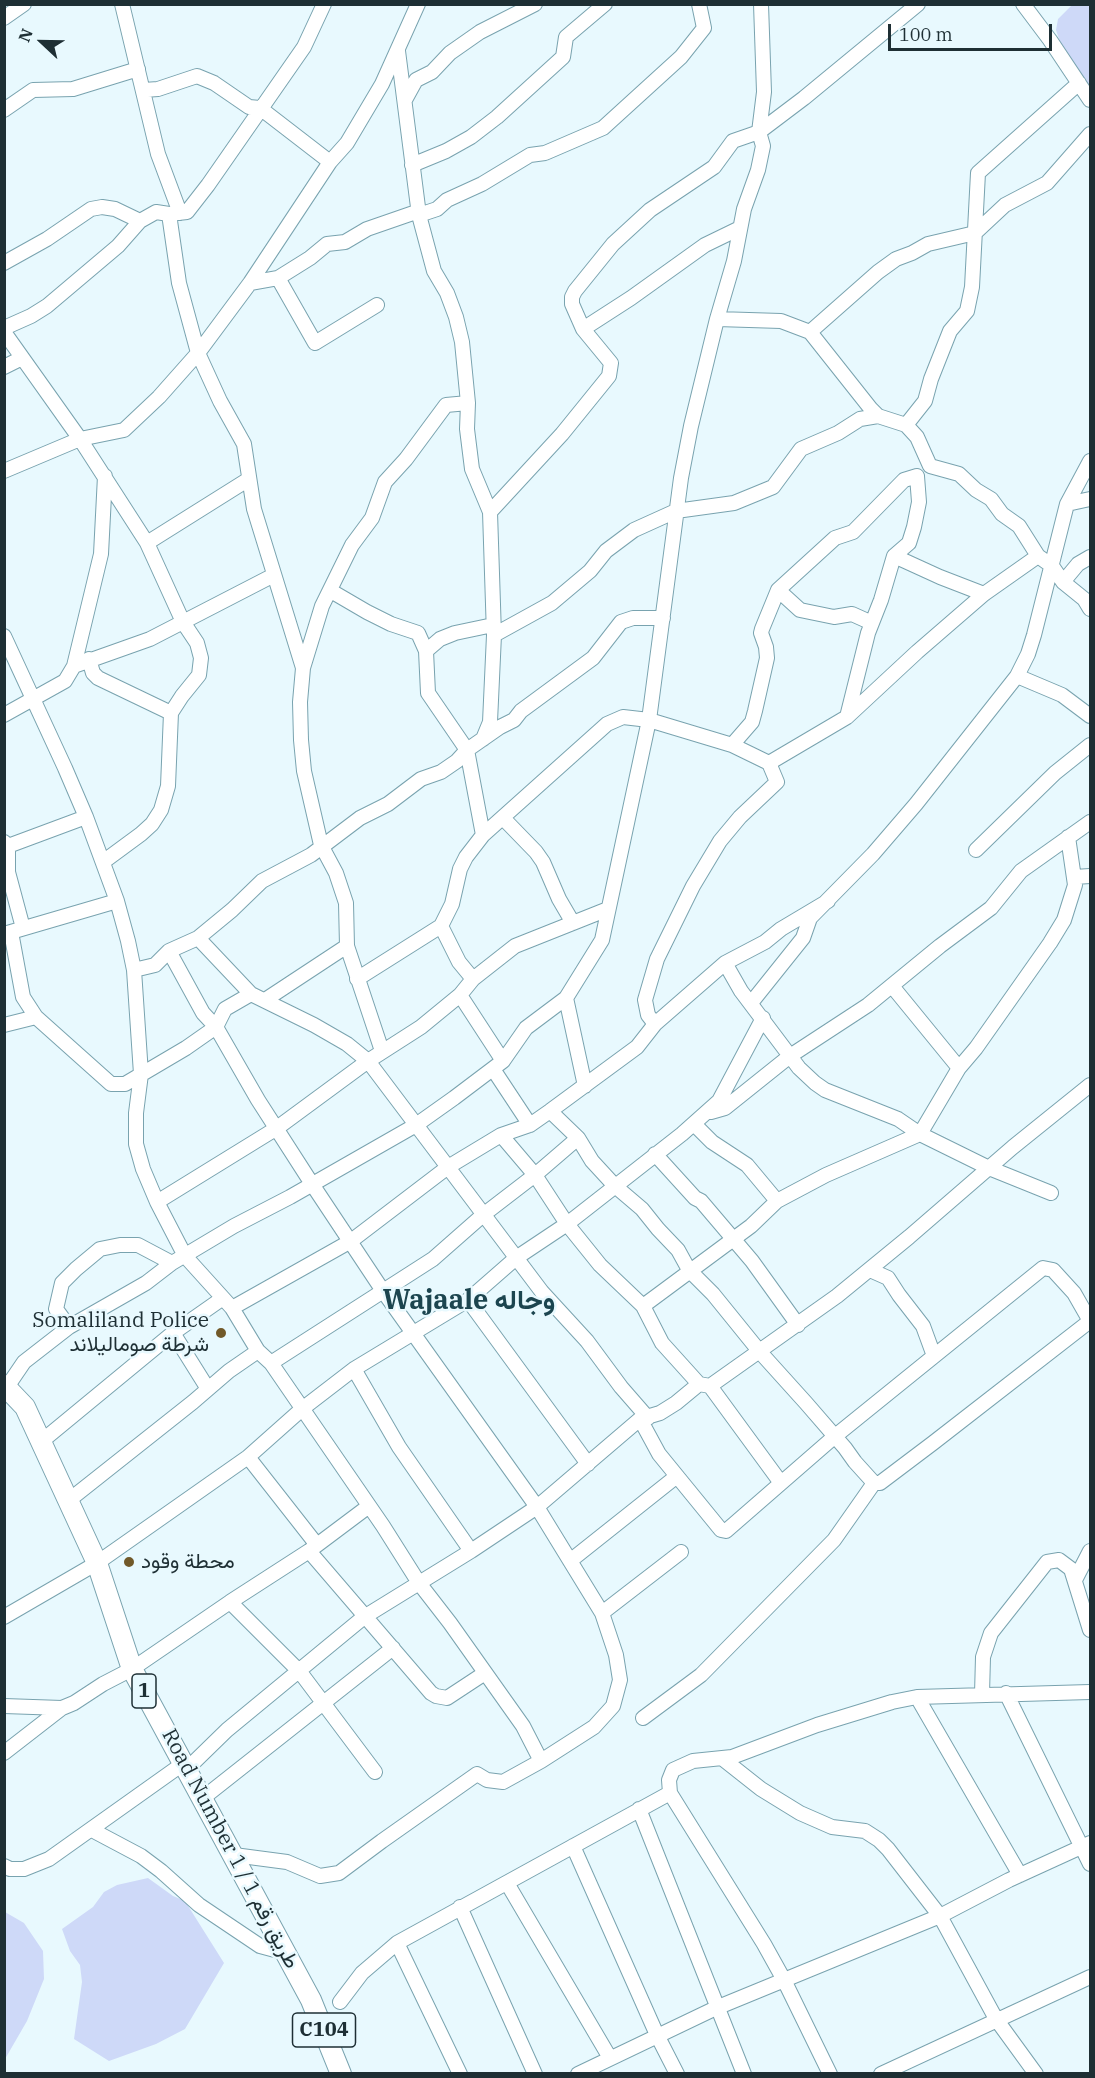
<!DOCTYPE html>
<meta charset="utf-8">
<style>
body{margin:0}
#map{position:relative;width:1095px;height:2078px;overflow:hidden;background:#e8f9fe;font-family:"IBM Plex Serif",serif}
canvas{display:block}
.frame{position:absolute;inset:0;border:6px solid #1e2f34;pointer-events:none}
.north{position:absolute;left:12px;top:12px;width:60px;height:60px;-webkit-text-stroke:4px #e8f9fe;paint-order:stroke;rotate:292deg;font-size:16px;font-weight:700;line-height:24px;text-align:center;color:#1e2f34}
.north::after{content:'';display:block;margin:auto;width:21px;height:27px;background:#1e2f34;clip-path:polygon(50% 0,100% 100%,50% 72%,0 100%)}
.scale{position:absolute;left:888px;top:24px;width:164px;height:27px;box-sizing:border-box;border:3px solid #1e2f34;border-top:0;padding-left:8px;font-size:18px;line-height:21px;white-space:nowrap;color:#1e2f34;-webkit-text-stroke:4px #e8f9fe;paint-order:stroke}
</style>
<div id="map">
<canvas width="1095" height="2078"></canvas>
<div class="frame"></div>
<div class="north">N</div>
<div class="scale">100 m</div>
</div>
<script>
const c = document.querySelector('canvas').getContext('2d');
c.lineJoin = 'round';
function fill(path, color) { c.fillStyle = color; c.fill(path, 'evenodd'); }
const shape = rows => new Path2D(rows.map(r => 'M' + r).join(''));
function trace(path, color, width, dash) { c.strokeStyle = color; c.lineWidth = width; c.lineCap = dash ? 'butt' : 'round'; c.setLineDash(dash || []); c.stroke(path); }
function label(font, color, halo, rows, align = 'center') {
  c.font = font + ' "IBM Plex Serif",Vazirmatn,serif'; c.lineWidth = 5; c.setLineDash([]); c.textBaseline = 'middle'; c.strokeStyle = halo; c.fillStyle = color; for (const [text, x, y, turn = 0] of rows) {
    c.save(); c.translate(x, y); c.rotate((+turn || 0) * Math.PI / 180); c.textAlign = isNaN(turn) ? turn : align; if (halo) c.strokeText(text, 0, 0); c.fillText(text, 0, 0); c.restore();
  }
}
fill(shape([
 [1072,5,1090,5,1090,87,1065,57,1056,30,1058,19],
 [148,1878,173,1896,185,1901,224,1963,185,2029,156,2044,109,2061,74,2039,82,1982,80,1965,70,1951,62,1929,93,1907,104,1892,117,1885],
 [5,1912,24,1923,43,1951,44,1979,27,2021,5,2059]
]), '#ced9f8');
const minor = shape([
 [122,4,158,154,180,213],
 [1023,4,1050,40,1090,100],
 [4,18,24,4],
 [398,51,419,215,434,271,447,293,456,317,462,342,468,403,467,429,472,469,490,512,494,635,490,722,483,739],
 [144,90,158,89,197,76,214,83,249,107,260,108,330,162],
 [405,100,416,80,432,72,450,53,480,32,535,4],
 [4,110,33,90,73,89,138,69],
 [412,165,446,151,471,137,497,117,563,57,566,37,605,4],
 [169,214,179,283,198,353,220,401,244,444,254,509,303,668],
 [419,215,437,209,447,200,482,184,530,155,545,153,603,128,681,57,704,28,699,4],
 [4,263,47,239,91,209,102,207,115,209,140,221],
 [278,278,315,343,377,305],
 [250,283,278,278,310,258,327,244,345,242,367,229,419,211],
 [717,319,781,321,810,332,871,409,878,416,906,425,917,437,930,466,959,474,976,490,991,499,1002,514,1019,526,1038,556,1052,566,1063,582,1084,599,1090,609],
 [4,328,31,316,47,306,118,246,140,221,156,212,169,214,187,212,208,185,304,47,324,4],
 [583,329,631,298,705,245,740,228],
 [4,332,80,439,147,543,249,479],
 [810,332,878,272,896,259,912,253,928,244,975,233,1005,205,1047,183,1090,134],
 [4,367,22,358],
 [906,425,925,401,931,379,950,331,967,311,972,287,978,173,1079,83],
 [4,471,80,439,124,430,159,397,198,353,250,283,330,162,347,143,382,84,418,4],
 [1067,504,1090,499],
 [490,512,562,434,609,376,611,363,583,329,572,304,572,297,575,291,613,244,650,210,714,167,733,141,759,132,804,98,918,4],
 [894,556,940,577,984,594],
 [1063,582,1078,564,1090,557],
 [778,590,800,610,834,617,852,614,872,623],
 [331,591,367,612,391,624,418,633,426,651,440,639,455,633,493,625],
 [494,635,552,603,590,571,606,551,634,530,676,511,734,503,773,487,801,449,838,433,860,419,878,416],
 [4,636,65,768,86,817,117,901,128,941,134,970,141,1074,136,1113,136,1144,143,1169,157,1202,185,1256,232,1308,258,1351,271,1363,383,1526,419,1583,450,1623,523,1726,541,1761,594,1727,613,1706,620,1680,616,1655,602,1613,537,1507,383,1291,312,1184,258,1100,216,1027,203,1013,169,951],
 [426,651,428,693,467,750,483,835,466,857,460,869,452,904,441,926,459,962,473,979],
 [89,659,93,673,98,678,171,713],
 [74,666,150,639,274,575],
 [1017,676,1062,695,1090,716],
 [4,715,65,681,74,666,101,554,105,476],
 [732,745,752,722,755,711,767,658,766,647,761,633,762,629,778,590,835,538,853,532,904,480,917,476,919,502,914,527,909,543,894,556,881,600,868,633,847,717],
 [503,818,536,852,543,862,559,899,573,923],
 [483,835,607,724,623,717,649,720,732,745,769,763],
 [4,842,8,846,8,872,23,928],
 [8,846,86,817],
 [976,850,1055,773,1090,745],
 [103,862,141,834,152,824,161,810,168,786,171,713,182,696,199,675,201,658,197,643,183,622,147,543],
 [1075,877,1090,876],
 [11,932,23,997,36,1017,111,1084,125,1084,186,1048,216,1027,225,1009,251,994,314,1025,347,1044,368,1061,542,1292,587,1341,621,1387,648,1418],
 [4,934,117,901],
 [198,938,251,994],
 [725,963,741,991,799,1068,815,1083,825,1090,898,1119,920,1134,989,1168,1051,1193],
 [134,970,155,965,169,951,198,938,232,910,262,881,311,855,360,818,388,804,421,779,441,772,457,761,467,750,500,727,514,720,521,711,593,658,621,622,633,618,663,618],
 [357,979,441,926],
 [892,986,959,1068],
 [460,995,503,1061],
 [265,1000,347,946],
 [751,1003,803,938,810,918,873,854,916,804,1017,676,1028,654,1034,635,1067,504,1090,461],
 [655,1024,648,1015,645,1000,657,959,693,886,720,841,740,817,777,782,769,763,847,717,917,652,984,594,1038,556],
 [4,1025,36,1017],
 [382,1051,347,946,346,903,336,873,321,845,304,771,301,740,300,702,303,668,322,606,352,545,372,518,385,482,406,459,446,405,468,403],
 [493,1069,530,1125],
 [585,1086,566,998,602,940,649,720,681,478,691,426,717,319,734,261,744,209,758,170,763,146,759,132,764,92,761,4],
 [550,1111,578,1138,592,1161,615,1186,642,1209,658,1229,678,1250,689,1270,713,1294,760,1352,806,1403,845,1448,855,1462,874,1483,880,1483,933,1443,1090,1321],
 [711,1112,725,1108,790,1056,868,1005,940,946,991,908,1021,871,1090,822],
 [694,1124,712,1142,747,1165,777,1201],
 [501,1135,535,1175,567,1224,600,1265,643,1306,662,1343,699,1384],
 [655,1154,695,1198,701,1201,752,1261,798,1325],
 [157,1202,277,1128,368,1061,421,1027,460,995,473,979,515,946,608,909],
 [870,1270,888,1278,899,1295,923,1326,934,1356],
 [468,1300,588,1464],
 [643,1306,751,1226,777,1201,826,1175,920,1134,959,1068,976,1048,1050,943,1064,920,1075,885,1068,837],
 [232,1308,351,1241,448,1167,501,1135,530,1125,550,1111,637,1047,655,1024,725,963,765,942,781,929,828,901],
 [69,1327,56,1309,62,1283,76,1269,100,1249,120,1245,138,1245,172,1263],
 [173,1333,208,1389],
 [271,1363,433,1259,483,1215,535,1175,578,1138],
 [354,1369,399,1447,471,1551],
 [710,1386,781,1483],
 [7,1387,24,1362,69,1327,146,1283,172,1263,234,1226,290,1197,416,1125,454,1098,503,1061,526,1028,566,998],
 [640,1419,659,1454,721,1530,726,1531,834,1437,1043,1268,1053,1270,1074,1293,1090,1321],
 [42,1441,173,1333,223,1298],
 [248,1457,317,1545,309,1551,431,1693,436,1696,447,1698,485,1673],
 [68,1501,193,1402,229,1371,258,1351],
 [317,1545,369,1506],
 [570,1561,677,1476],
 [1075,1580,1090,1551],
 [230,1602,300,1672,375,1772],
 [602,1613,681,1552],
 [4,1617,97,1563,248,1457,302,1409,354,1369,468,1300,516,1258,567,1224,682,1134,719,1101,763,1018],
 [1006,1693,1090,1864],
 [982,1694,983,1657,991,1633,1047,1562,1059,1560,1071,1569,1090,1630],
 [917,1697,1020,1875],
 [4,1706,62,1708,74,1703,103,1684,132,1669,230,1602,309,1551],
 [643,1718,701,1675,834,1540,874,1483],
 [4,1753,62,1708],
 [723,1759,761,1789,800,1813,832,1827,865,1831,879,1840,888,1849,940,1916,996,2019,1036,2074],
 [187,1769,227,1730,364,1617,471,1551,537,1507,640,1419,660,1413,676,1403,699,1384,710,1386,837,1296,909,1237,1013,1147,1090,1085],
 [203,1798,393,1648],
 [639,1809,744,2074],
 [92,1830,141,1856,161,1871,199,1905,260,1946,286,1953],
 [573,1846,657,2035,677,2074],
 [234,1855,287,1862,320,1876,339,1873,382,1841,477,1774,487,1780,503,1782,541,1761],
 [4,1866,10,1869,24,1869,49,1859,184,1763],
 [507,1883,610,2058],
 [460,1907,535,2074],
 [397,1943,460,2074],
 [340,2002,362,1973,397,1943,670,1793],
 [578,2074,716,2008,940,1916,1009,1880,1090,1843],
 [830,2074,784,1980,764,1944,670,1793,669,1780,673,1770,693,1761,732,1757,817,1725,892,1702,917,1697,1090,1692],
 [881,2074,1090,1977]
]);
const highway = shape([
 [4,1385,25,1407,97,1563,132,1669,311,2000,341,2074]
]);
trace(minor, '#79a3af', 16);
trace(highway, '#79a3af', 22);
trace(minor, '#fff', 14);
trace(highway, '#fff', 20);
for (const [x, y, r, color] of [
 [221,1333,6,"#715929"],
 [129,1562,6,"#715929"]
]) { const dot = new Path2D(); dot.arc(x, y, r, 0, 2 * Math.PI); c.fillStyle = color; c.fill(dot); trace(dot, '#e8f9fe', 2); }
for (const [x, y, w] of [
 [144,1691,24],
 [324,2030,63]
]) { const box = new Path2D(); box.roundRect(x - w / 2, y - 17, w, 34, 4.5); c.fillStyle = '#e8f9fe'; c.fill(box); trace(box, '#1e2f34', 1.5); }
label('bold 20px', '#1e2f34', null, [
 ["1",144,1691],
 ["C104",324,2030]
]);
label('21px', '#1e2f34', '#e8f9fe', [
 ["Somaliland Police",209,1321],
 ["شرطة صوماليلاند",209,1345],
 ["محطة وقود",141,1562,"left"]
], 'right');
label('21px', '#1e2f34', '#e8f9fe', [
 ["Road Number 1 / طريق رقم 1",230,1849,62]
]);
label('bold 27px', '#1c454f', '#e8f9fe', [
 ["Wajaale وجاله",469,1301]
]);
</script>
